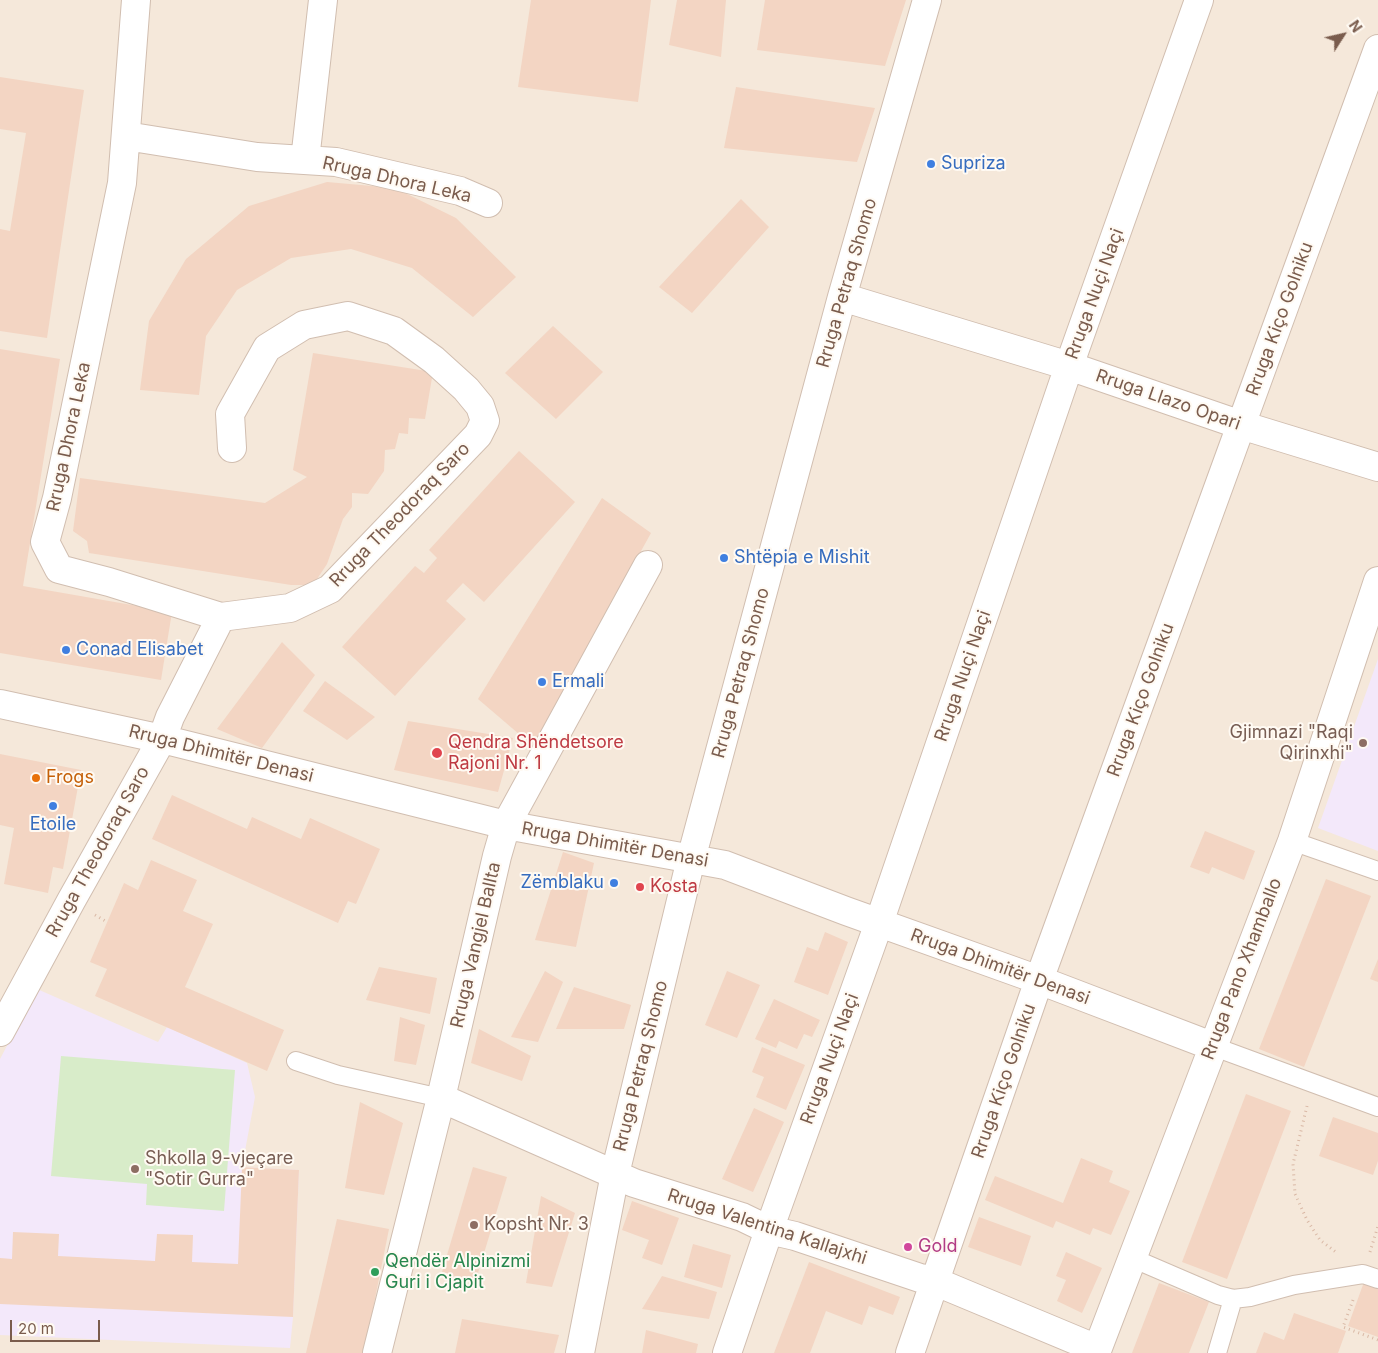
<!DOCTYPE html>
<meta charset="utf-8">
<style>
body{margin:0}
#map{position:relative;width:1378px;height:1353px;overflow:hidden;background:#fdf6ec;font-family:Inter,sans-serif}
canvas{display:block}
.north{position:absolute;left:1318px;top:10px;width:50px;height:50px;-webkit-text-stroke:4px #fffaf3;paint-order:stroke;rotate:55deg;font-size:14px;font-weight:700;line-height:20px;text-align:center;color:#7a5c4d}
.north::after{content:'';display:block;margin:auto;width:18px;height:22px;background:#7a5c4d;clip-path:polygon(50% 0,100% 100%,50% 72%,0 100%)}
.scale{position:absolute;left:10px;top:1320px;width:90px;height:22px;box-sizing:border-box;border:2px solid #7a5c4d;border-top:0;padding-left:6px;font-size:15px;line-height:18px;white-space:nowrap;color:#7a5c4d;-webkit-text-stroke:4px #fffaf3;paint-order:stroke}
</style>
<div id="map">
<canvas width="1378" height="1353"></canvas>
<div class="north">N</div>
<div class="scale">20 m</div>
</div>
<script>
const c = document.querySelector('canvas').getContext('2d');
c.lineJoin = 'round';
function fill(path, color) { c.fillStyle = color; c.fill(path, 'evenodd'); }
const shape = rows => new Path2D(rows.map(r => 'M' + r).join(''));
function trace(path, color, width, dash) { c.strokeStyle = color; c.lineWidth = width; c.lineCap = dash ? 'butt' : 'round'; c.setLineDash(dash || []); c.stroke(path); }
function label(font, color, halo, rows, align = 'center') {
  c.font = font + ' Inter,sans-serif'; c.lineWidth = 4; c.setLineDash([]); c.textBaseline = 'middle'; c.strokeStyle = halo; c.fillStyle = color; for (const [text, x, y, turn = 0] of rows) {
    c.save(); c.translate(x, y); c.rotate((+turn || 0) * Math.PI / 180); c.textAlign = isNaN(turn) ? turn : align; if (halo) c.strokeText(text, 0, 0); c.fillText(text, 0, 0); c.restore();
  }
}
fill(shape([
 [0,0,1378,0,1378,1353,0,1353]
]), '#f5e8da');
fill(shape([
 [1378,659,1378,851,1318,828],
 [37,989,158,1042,167,1027,247,1063,255,1097,242,1167,299,1170,293,1317,290,1348,0,1335,0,1059]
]), '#f3e8fa');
fill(shape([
 [61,1056,235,1070,224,1211,146,1205,147,1184,51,1176]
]), '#d8ecc9');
fill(shape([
 [531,0,651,0,638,102,518,87],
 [677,0,726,0,721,57,669,45],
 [765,0,906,0,885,66,757,50],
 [0,77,84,90,47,338,0,331,0,229,10,231,26,133,0,129],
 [736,87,875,108,857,162,724,148],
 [327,182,395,188,456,218,516,277,473,317,412,268,351,249,291,258,237,290,206,336,199,395,140,390,149,321,186,259,249,206],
 [741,199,769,227,692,313,659,287],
 [553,326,603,372,556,419,505,373],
 [0,349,60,359,23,586,172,612,161,680,0,653],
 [313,353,433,372,425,419,409,418,408,434,399,433,395,449,385,450,384,471,368,494,352,493,352,507,343,519,327,564,313,585,291,585,89,553,87,541,73,531,80,478,265,503,307,477,293,470],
 [519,451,575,502,484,602,463,583,446,601,466,619,395,696,342,647,415,566,424,573,437,558,429,550],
 [602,498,651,533,533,746,478,699],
 [282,642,315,675,262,748,217,729],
 [325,681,375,717,347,740,303,711],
 [408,721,513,738,498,792,394,770],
 [0,754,81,770,63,869,53,867,48,893,4,884,14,828,0,825],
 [172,795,247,829,252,817,301,839,310,818,380,849,356,904,348,901,338,923,152,839],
 [1205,831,1255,851,1244,880,1212,867,1209,874,1190,867],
 [563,852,594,863,576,947,535,940],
 [151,860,197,880,183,911,213,924,185,987,284,1030,267,1071,95,996,107,969,90,962,124,883,138,890],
 [1326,879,1371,896,1304,1067,1259,1049],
 [825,932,848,942,828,995,794,982,807,947,818,951],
 [1378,959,1378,982,1370,979],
 [379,967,437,978,430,1014,366,1000],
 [545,971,563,982,538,1042,511,1037],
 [727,971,760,985,737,1038,705,1025],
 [574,987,631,1005,624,1029,556,1029],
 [774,999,820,1020,812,1037,804,1034,797,1049,779,1041,776,1048,755,1039],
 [400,1017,425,1025,416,1065,394,1061],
 [479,1029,531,1056,522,1081,471,1063],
 [762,1047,805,1065,786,1110,756,1097,764,1077,752,1072],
 [1246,1094,1291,1111,1227,1279,1182,1262],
 [360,1102,403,1123,384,1195,345,1188],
 [754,1108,784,1122,753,1192,722,1179],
 [1333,1117,1378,1133,1378,1161,1373,1175,1319,1156],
 [1081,1158,1113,1171,1109,1182,1130,1191,1111,1235,1093,1228,1090,1235,1056,1221,1053,1228,985,1200,995,1176,1063,1203],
 [242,1167,299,1170,293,1317,0,1304,0,1258,12,1259,13,1232,59,1234,58,1256,155,1261,157,1234,193,1235,192,1262,238,1264],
 [473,1167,507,1177,475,1283,442,1272],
 [541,1196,575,1213,552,1287,526,1283],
 [632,1201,679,1218,662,1265,642,1258,649,1240,622,1230],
 [979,1217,1031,1236,1021,1266,968,1247],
 [337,1219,389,1229,364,1353,306,1353],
 [693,1244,731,1255,722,1288,684,1277],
 [1066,1252,1102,1268,1082,1313,1057,1301,1066,1280,1056,1276],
 [809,1262,900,1297,893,1315,869,1306,862,1325,826,1311,810,1353,774,1353],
 [662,1276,717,1292,709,1319,642,1309],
 [1364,1282,1378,1287,1378,1337,1348,1326],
 [1159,1283,1209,1302,1189,1353,1132,1353],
 [1294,1313,1346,1331,1338,1353,1256,1353,1264,1332,1284,1340],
 [462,1319,559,1335,554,1353,455,1353],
 [646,1330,698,1344,696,1353,642,1353]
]), '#f3d5c3');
const lane = shape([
 [1292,841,1378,871],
 [1212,1046,1378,1107],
 [296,1061,338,1075,441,1098],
 [1132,1258,1218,1295,1233,1299,1250,1297,1294,1285,1363,1274,1378,1279],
 [1217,1353,1233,1299]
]);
const street = shape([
 [136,0,122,183,57,498,45,542,59,569,109,582,221,617],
 [126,136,257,157,336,162,460,191,488,203],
 [305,160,323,0],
 [842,297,1069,366,1241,425,1378,467],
 [0,704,162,739,506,825,725,865,846,911,1039,980,1212,1046],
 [0,1032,71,901,162,739,170,717,221,617,290,608,330,589,478,435,485,421,480,406,466,389,434,360,394,331,348,316,304,325,267,348,230,414,232,448],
 [441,1098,634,1183,742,1217,769,1230,795,1236,920,1278,934,1281,1097,1349],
 [377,1353,441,1098,497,856,506,825,648,565],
 [580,1353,615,1174,691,859,842,297,927,0],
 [727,1353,769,1230,879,923,1069,366,1199,0],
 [910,1353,1039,980,1378,49],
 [1096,1353,1292,841,1378,581]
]);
trace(lane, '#d1beb0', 20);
trace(street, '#d1beb0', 30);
trace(shape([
 [95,915,107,922],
 [1307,1106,1293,1164,1295,1194,1307,1220,1320,1240,1337,1253],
 [1370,1252,1378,1226],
 [1353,1300,1343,1327,1378,1340]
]), '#d9b8a5', 3, [1, 4]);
trace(lane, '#fff', 18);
trace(street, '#fff', 28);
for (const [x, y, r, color] of [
 [931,164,5,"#3f7fe0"],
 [724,558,5,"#3f7fe0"],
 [66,650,5,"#3f7fe0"],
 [542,682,5,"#3f7fe0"],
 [1363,743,5,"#8d6e63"],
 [437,753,6,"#e0444e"],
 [36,778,5,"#e8710a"],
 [53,806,5,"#3f7fe0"],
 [614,883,5,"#3f7fe0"],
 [640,887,5,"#e0444e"],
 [135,1169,5,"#8d6e63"],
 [474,1225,5,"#8d6e63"],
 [908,1247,5,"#d1479c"],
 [375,1272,5,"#2e9e5b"]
]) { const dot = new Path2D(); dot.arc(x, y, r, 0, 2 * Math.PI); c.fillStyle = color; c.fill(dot); trace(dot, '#fffaf3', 2); }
label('18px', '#366cbe', '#fffaf3', [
 ["Supriza",941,164],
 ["Shtëpia e Mishit",734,558],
 ["Conad Elisabet",76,650],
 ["Ermali",552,682],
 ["Etoile",53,825,"center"],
 ["Zëmblaku",604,883,"right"]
], 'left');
label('18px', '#7a5c4d', '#fffaf3', [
 ["Rruga Dhora Leka",397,180,13],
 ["Rruga Petraq Shomo",847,283,-74],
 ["Rruga Nuçi Naçi",1095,294,-70],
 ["Rruga Kiço Golniku",1280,319,-70],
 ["Rruga Llazo Opari",1168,400,19],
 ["Rruga Dhora Leka",69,437,-78],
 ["Rruga Theodoraq Saro",400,515,-46],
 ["Rruga Petraq Shomo",741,673,-75],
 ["Rruga Nuçi Naçi",963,676,-71],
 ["Rruga Kiço Golniku",1141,700,-70],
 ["Rruga Dhimitër Denasi",221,754,14],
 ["Rruga Dhimitër Denasi",615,845,10],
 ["Rruga Theodoraq Saro",98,852,-61],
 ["Rruga Vangjel Ballta",476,945,-77],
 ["Rruga Dhimitër Denasi",1000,967,20],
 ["Rruga Pano Xhamballo",1242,969,-69],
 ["Rruga Nuçi Naçi",830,1059,-70],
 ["Rruga Petraq Shomo",641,1066,-76],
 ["Rruga Kiço Golniku",1004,1081,-71],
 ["Rruga Valentina Kallajxhi",767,1227,18]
]);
label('18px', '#785e54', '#fffaf3', [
 ["Gjimnazi \"Raqi",1353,733,"right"],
 ["Qirinxhi\"",1353,754,"right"],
 ["Shkolla 9-vjeçare",145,1159],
 ["\"Sotir Gurra\"",145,1180],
 ["Kopsht Nr. 3",484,1225]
], 'left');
label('18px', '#be3a42', '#fffaf3', [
 ["Qendra Shëndetsore",448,743],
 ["Rajoni Nr. 1",448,764],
 ["Kosta",650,887]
], 'left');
label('18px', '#c56008', '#fffaf3', [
 ["Frogs",46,778]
], 'left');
label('18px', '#b23c85', '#fffaf3', [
 ["Gold",918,1247]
], 'left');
label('18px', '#27864d', '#fffaf3', [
 ["Qendër Alpinizmi",385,1262],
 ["Guri i Cjapit",385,1283]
], 'left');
</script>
